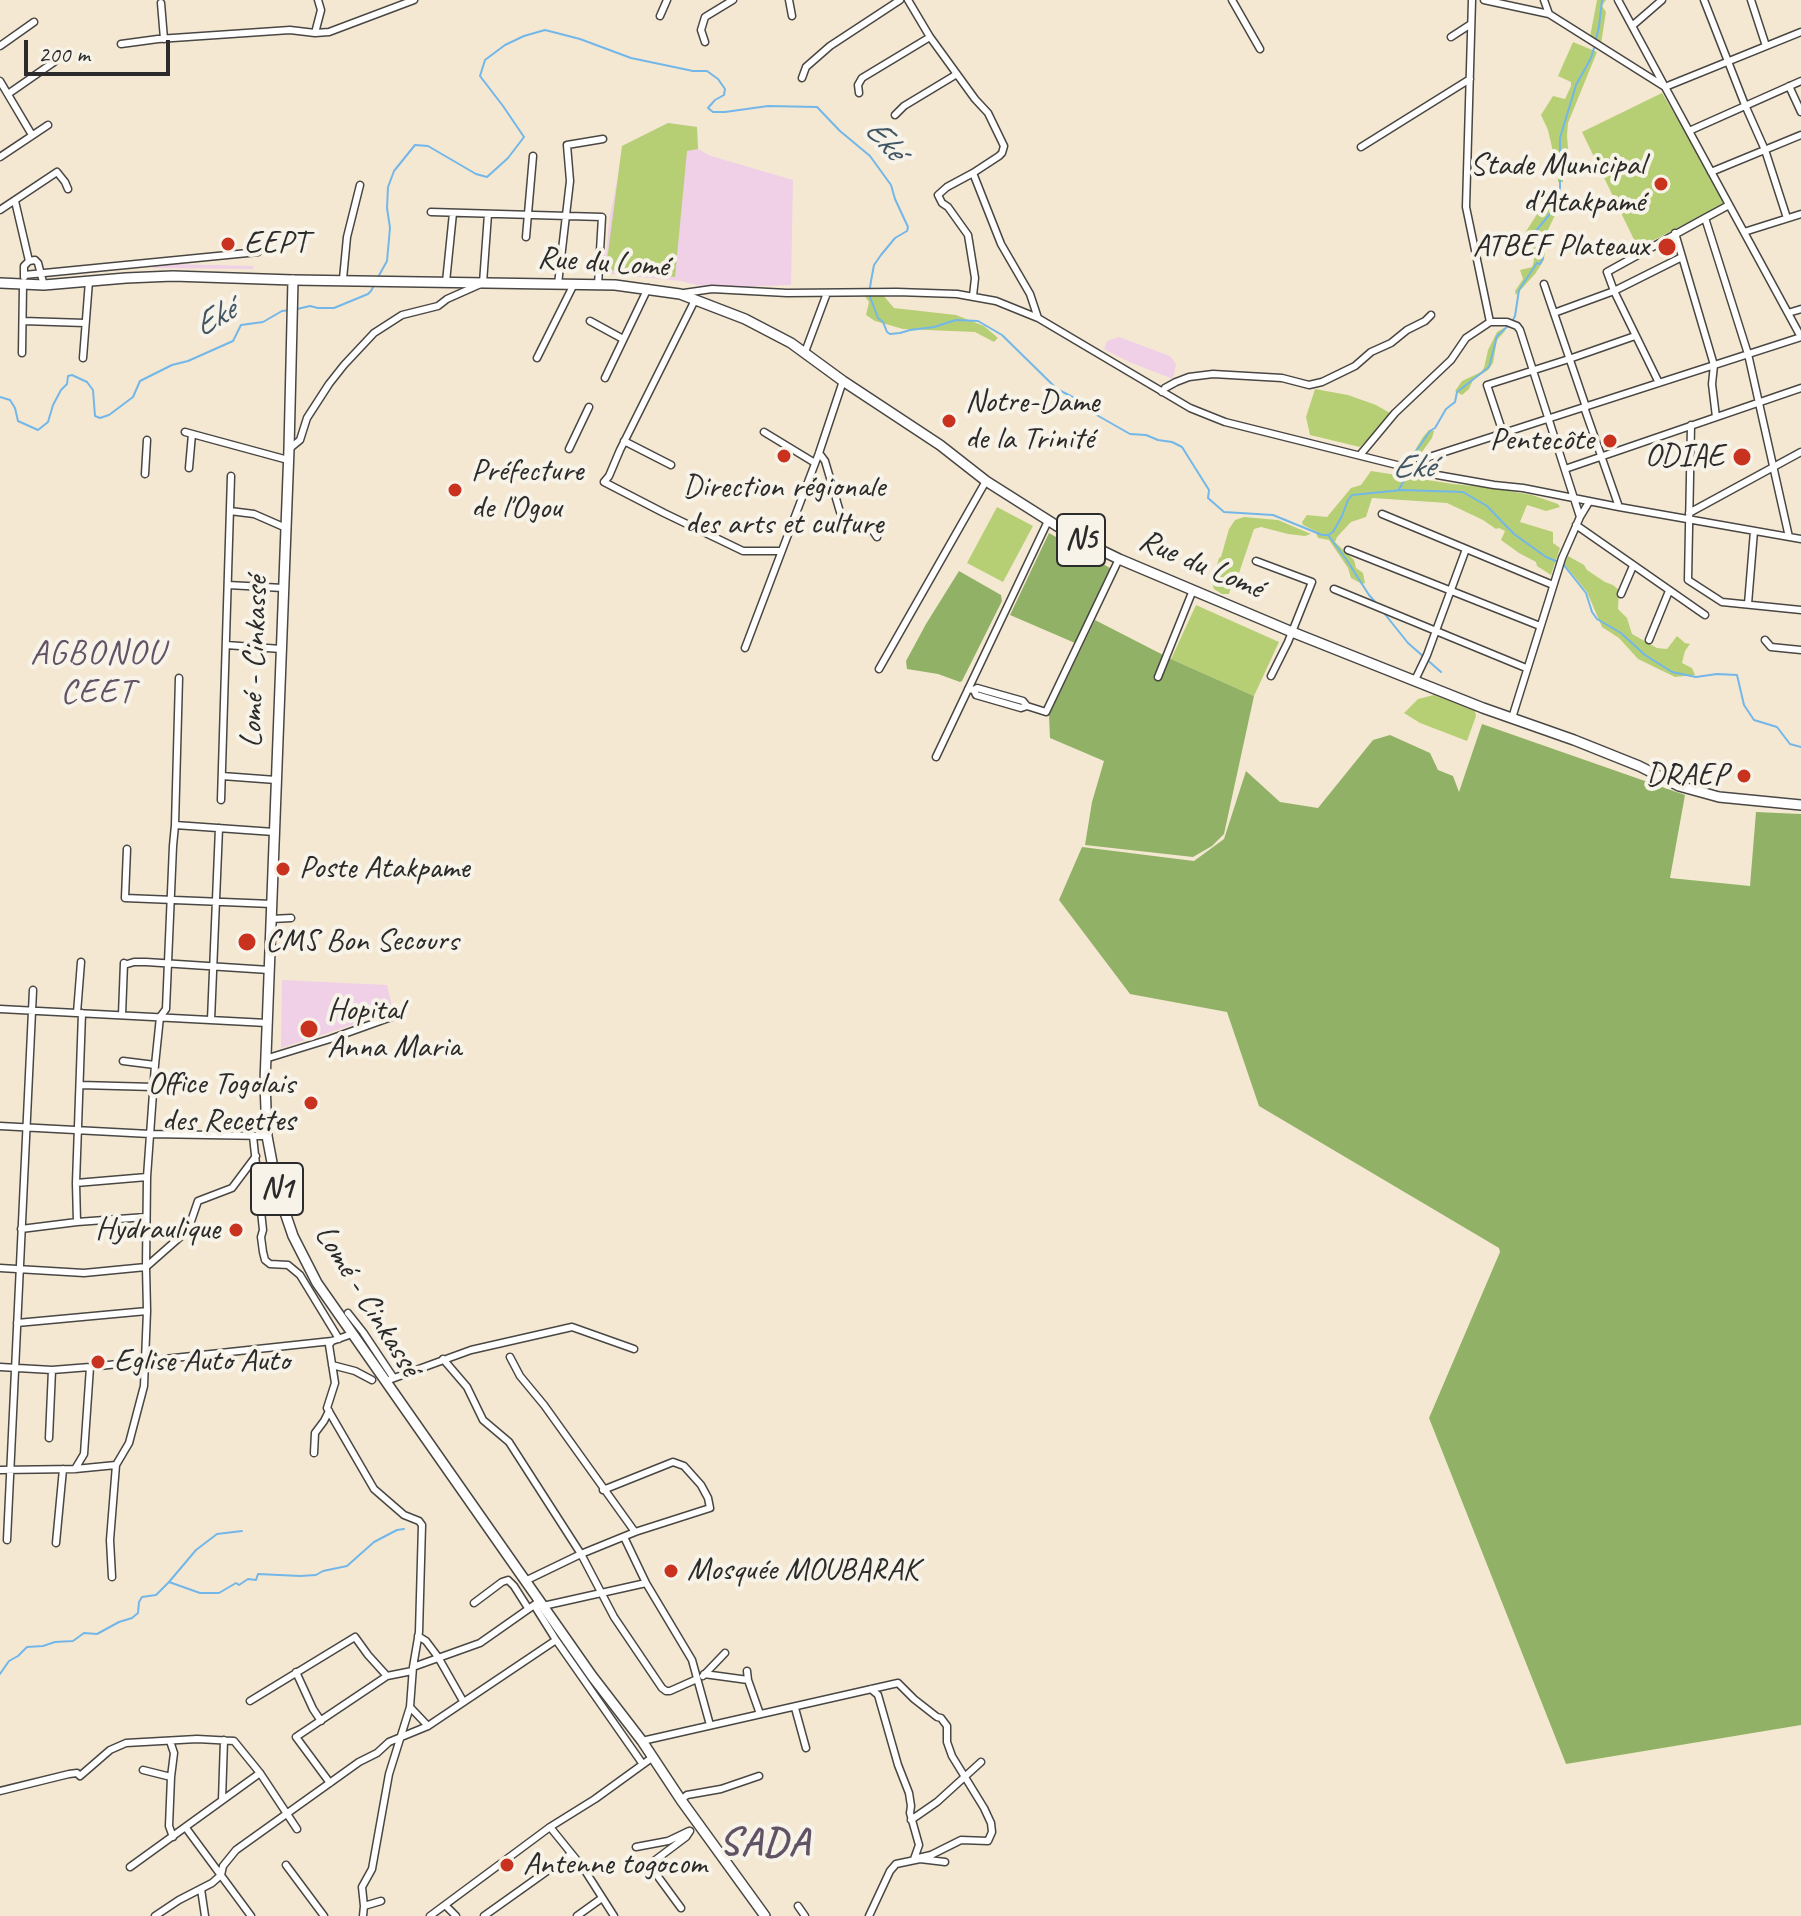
<!DOCTYPE html>
<meta charset="utf-8">
<style>
body{margin:0}
#map{position:relative;width:1801px;height:1916px;overflow:hidden;background:#f5e8d3;font-family:Caveat,sans-serif}
canvas{display:block}
.scale{position:absolute;left:24px;top:40px;width:146px;height:36px;box-sizing:border-box;border:4px solid #2b2b2b;border-top:0;padding-left:10px;font-size:24px;line-height:28px;white-space:nowrap;color:#2b2b2b;-webkit-text-stroke:6px #f7f3e8;paint-order:stroke}
</style>
<div id="map">
<canvas width="1801" height="1916"></canvas>
<div class="scale">200 m</div>
</div>
<script>
const c = document.querySelector('canvas').getContext('2d');
c.lineJoin = 'round';
function fill(path, color) { c.fillStyle = color; c.fill(path, 'evenodd'); }
const shape = rows => new Path2D(rows.map(r => 'M' + r).join(''));
function trace(path, color, width, dash) { c.strokeStyle = color; c.lineWidth = width; c.lineCap = dash ? 'butt' : 'round'; c.setLineDash(dash || []); c.stroke(path); }
function label(font, color, halo, rows, align = 'center') {
  c.font = font + ' Caveat,sans-serif'; c.lineWidth = 8; c.setLineDash([]); c.textBaseline = 'middle'; c.strokeStyle = halo; c.fillStyle = color; for (const [text, x, y, turn = 0] of rows) {
    c.save(); c.translate(x, y); c.rotate((+turn || 0) * Math.PI / 180); c.textAlign = isNaN(turn) ? turn : align; if (halo) c.strokeText(text, 0, 0); c.fillText(text, 0, 0); c.restore();
  }
}
fill(shape([
 [668,123,697,127,698,149,711,156,793,180,791,285,736,287,701,286,681,281,611,274,604,271,610,215,617,181,622,146],
 [172,264,253,266,253,269,153,268,153,265],
 [1119,337,1170,356,1176,364,1173,379,1129,362,1104,349,1107,341],
 [282,980,387,985,393,1010,392,1012,281,1048]
]), '#efd0e6');
fill(shape([
 [1597,0,1606,0,1602,6,1606,12,1601,44,1590,37],
 [1573,42,1597,52,1568,123,1567,136,1569,160,1563,165,1563,182,1558,182,1558,169,1556,164,1551,160,1553,152,1548,130,1541,115,1553,96,1565,99,1571,86,1571,82,1558,76],
 [1662,93,1700,157,1725,204,1638,248,1582,132],
 [668,123,697,127,698,149,687,151,675,277,609,270,606,268,622,146],
 [1554,197,1558,200,1558,203,1556,213,1547,232,1542,238,1540,246,1545,250,1544,260,1535,274,1516,295,1515,291,1523,279,1520,270,1532,267,1534,261,1532,245,1525,233,1544,203,1549,198],
 [864,295,883,295,894,308,956,315,984,326,998,338,994,342,975,332,903,329,875,321,866,315,869,302],
 [1504,328,1505,331,1497,340,1493,363,1488,370,1473,380,1469,389,1462,395,1455,391,1462,381,1481,372,1484,368,1488,350,1497,332],
 [1315,389,1348,395,1376,405,1390,413,1379,428,1360,447,1310,435,1306,417],
 [1429,430,1434,431,1432,438,1412,466,1410,465,1412,455,1423,437],
 [1371,471,1453,484,1492,488,1532,495,1558,504,1560,507,1546,511,1527,505,1520,522,1553,532,1553,543,1560,548,1551,575,1537,566,1536,562,1519,553,1501,540,1505,531,1499,528,1496,529,1483,520,1447,503,1372,498,1366,517,1351,522,1337,537,1335,542,1354,560,1356,568,1363,573,1365,583,1362,584,1351,578,1348,568,1329,540,1318,538,1315,531,1303,525,1302,522,1307,515,1327,517,1351,488,1361,485],
 [997,507,1033,526,1003,582,967,563],
 [1244,517,1278,520,1311,534,1305,536,1288,534,1261,527,1254,529,1238,576,1234,575,1229,594,1222,594,1214,589,1212,583,1219,558,1221,557,1229,529,1235,520],
 [1568,556,1584,565,1587,570,1605,582,1613,585,1619,590,1618,609,1627,618,1632,634,1657,648,1667,649,1677,636,1685,643,1690,644,1685,651,1682,663,1692,668,1695,675,1675,677,1638,659,1619,638,1602,627,1587,592,1564,564],
 [1196,605,1279,642,1254,696,1171,659],
 [1434,695,1475,711,1476,716,1467,741,1420,723,1404,713,1418,699]
]), '#b7cf74');
fill(shape([
 [1049,533,1110,568,1075,643,1010,615],
 [959,571,1001,595,1002,601,962,681,960,682,938,674,907,669,906,661,926,624],
 [1095,620,1171,659,1254,696,1224,834,1212,846,1193,857,1085,845,1092,802,1104,761,1050,738,1049,715],
 [1482,724,1685,795,1670,878,1750,886,1756,812,1801,814,1801,1725,1566,1764,1429,1418,1500,1252,1499,1248,1259,1106,1227,1012,1130,994,1059,900,1082,847,1194,861,1224,839,1246,771,1280,802,1318,808,1373,740,1390,735,1430,753,1438,770,1453,776,1459,792]
]), '#91b266');
trace(shape([
 [1596,39,1599,27,1602,0],
 [377,279,387,261,390,228,387,208,388,187,394,171,415,145,428,146,476,174,487,177,508,158,524,137,503,106,480,76,485,60,505,45,524,36,545,30,580,39,631,58,693,71,707,71,718,79,725,89,724,95,715,100,708,108,713,112,725,112,768,106,817,107,840,131,870,156,891,185,895,199,908,227,907,231,895,238,881,255,874,265,871,281,869,294,878,318,883,322,887,332,890,334,900,333,910,330,934,327,956,320,978,321,1002,335,1057,389,1090,406,1095,414,1130,434,1146,435,1158,440,1172,442,1182,447,1209,490,1208,498,1224,512,1273,515,1322,535,1328,535,1333,532,1342,516,1348,500,1352,495,1402,490,1463,492,1487,506,1514,534,1546,557,1563,564,1586,593,1592,612,1597,619,1621,633,1645,655,1672,672,1696,677,1717,674,1737,675,1744,705,1754,720,1777,727,1790,744,1801,747],
 [297,309,310,306,318,308,334,308,368,294,371,291,374,285],
 [1513,320,1515,316,1519,290,1537,263,1540,264,1543,258,1540,252,1530,238,1549,215,1560,188,1560,138,1576,85,1591,58,1595,45],
 [0,397,10,400,15,408,18,421,38,430,48,422,53,405,61,390,67,384,68,376,72,375,87,382,93,390,95,416,100,418,109,415,133,397,140,381,172,365,188,361,233,341,241,325,263,322,282,311,291,310],
 [1399,489,1404,481,1410,460,1430,431,1435,428,1446,409,1455,402,1457,392,1489,367,1497,336,1509,325],
 [1328,535,1346,559,1369,595,1377,604],
 [1384,613,1408,643,1441,672],
 [169,1582,196,1550,217,1534,242,1531],
 [0,1674,9,1661,18,1656,27,1647,43,1646,55,1642,73,1641,84,1633,97,1634,119,1622,132,1618,138,1613,139,1602,142,1597,156,1595,169,1582,200,1593,219,1593,236,1583,239,1585,248,1579,256,1580,258,1574,300,1576,316,1575,323,1571,347,1566,374,1542,397,1530,404,1529]
]), '#73b7e9', 2);
const minor = shape([
 [789,0,792,16],
 [908,0,930,37,975,99,988,113,1004,146,1002,153,999,156,973,173,947,187,938,195,942,203,948,207,968,235,975,278,973,296],
 [1232,0,1260,49],
 [1484,0,1549,14,1665,87,1801,337],
 [1544,0,1549,14],
 [1618,0,1665,87,1801,32],
 [1704,0,1745,105,1765,150,1787,218],
 [1751,0,1766,46],
 [161,3,164,39],
 [660,16,667,0],
 [1632,26,1662,0],
 [315,33,321,10,318,0],
 [1451,37,1471,24],
 [705,42,701,30,705,17,733,0],
 [121,44,158,39,290,30,315,33,329,32,414,0],
 [0,46,34,22],
 [802,78,806,67,830,46,900,0],
 [0,81,32,135],
 [1789,86,1801,112],
 [859,93,858,85,862,78,930,37],
 [8,94,54,62],
 [895,115,904,106,957,74],
 [1689,131,1801,81],
 [1361,147,1470,79],
 [0,157,48,125],
 [1711,172,1801,135],
 [973,173,1001,244,1030,294,1038,318],
 [15,201,29,261,24,266,24,277],
 [1729,205,1705,218,1748,354,1789,537],
 [0,210,57,172,65,182,68,189],
 [431,212,602,217,598,285],
 [1744,232,1801,214],
 [1675,233,1714,365,1712,384,1716,417],
 [526,237,533,156],
 [29,261,35,260,38,263,43,282],
 [24,275,258,252],
 [343,279,347,237,360,185],
 [446,282,453,213],
 [558,284,570,181,567,145,603,139],
 [1544,284,1586,407],
 [684,293,712,289,787,293,897,292,957,294,996,301,1038,318,1190,408,1225,422,1437,475,1494,485,1523,488,1619,507,1801,539],
 [695,300,620,450,609,476,604,482,664,513,743,551,781,551],
 [1554,313,1614,291,1682,257],
 [1788,313,1801,309],
 [23,321,85,323],
 [590,321,623,339],
 [1490,322,1507,322,1517,326,1520,330,1580,517],
 [805,352,827,293],
 [22,353,23,285],
 [83,358,89,281],
 [537,358,574,284],
 [605,378,648,288],
 [1659,383,1614,291,1607,272,1705,218],
 [1162,392,1165,388,1176,382,1189,377,1213,374,1282,378,1309,385,1322,382,1355,366,1371,352,1391,343,1407,330,1425,321,1431,315],
 [1584,407,1619,507],
 [1691,425,1688,580,1722,602,1801,610],
 [185,432,288,460],
 [764,432,815,463],
 [1503,433,1487,385,1569,359,1635,336],
 [624,441,671,465],
 [289,449,300,440,307,418,329,384,344,365,374,333,402,315,438,306,447,299,483,283,488,214],
 [569,449,589,407],
 [819,453,825,461,840,512,857,523,867,526,873,531,877,537],
 [1360,455,1395,413,1451,360,1466,338,1490,322,1466,207,1472,0],
 [1420,460,1801,337],
 [189,468,192,434],
 [1565,469,1801,388],
 [145,474,147,440],
 [230,511,254,514,286,528],
 [1689,513,1801,452],
 [1382,514,1553,585],
 [1576,525,1705,615],
 [1348,550,1540,626],
 [1256,561,1312,582,1288,642,1271,676],
 [228,585,283,588],
 [1334,589,1526,668],
 [1621,594,1633,566],
 [1748,604,1754,531],
 [1649,640,1669,591],
 [1765,640,1771,647,1801,650],
 [226,645,281,649],
 [745,648,819,453,843,381],
 [879,669,986,481],
 [1158,677,1193,590],
 [1415,680,1427,655,1466,549],
 [968,689,974,690,977,688,1023,701,1027,706,1046,712,1119,559],
 [974,690,976,695,1021,708,1027,706],
 [1512,718,1562,558,1580,517,1589,502],
 [936,757,1048,521],
 [222,776,276,780],
 [221,800,231,476],
 [175,825,274,832],
 [127,849,125,898,272,904],
 [271,919,291,918],
 [124,965,134,962,146,962,269,970],
 [0,1009,267,1023],
 [77,1013,81,962],
 [122,1015,124,963],
 [211,1020,219,828],
 [265,1059,330,1039,397,1015],
 [123,1061,155,1065],
 [80,1085,154,1087],
 [0,1126,150,1134,267,1136],
 [253,1136,263,1230,261,1237,263,1252,265,1260,270,1264,288,1265,300,1275,339,1339],
 [76,1183,147,1177],
 [77,1222,76,1183,82,1013],
 [21,1229,77,1222,146,1217],
 [0,1268,84,1273,146,1267,188,1230,198,1201,232,1188,256,1156],
 [348,1313,363,1332,393,1377],
 [17,1323,147,1311],
 [332,1341,329,1345,335,1383,327,1408,374,1489,404,1515,419,1521,422,1525,419,1632,413,1667,410,1707,389,1774,372,1869,362,1887,364,1906,363,1916],
 [510,1357,520,1376,544,1405,635,1532],
 [443,1359,467,1387,483,1420,509,1442,581,1554,614,1617,662,1688,666,1691,670,1691,697,1679],
 [332,1365,355,1371,372,1380],
 [0,1367,52,1370,90,1367,332,1341,352,1334],
 [386,1381,471,1350,572,1327,634,1349],
 [49,1438,52,1370],
 [314,1453,315,1433,324,1421,329,1411],
 [75,1469,84,1454,90,1367],
 [0,1470,75,1469,116,1465],
 [624,1537,646,1583,692,1660,710,1725],
 [7,1540,33,990],
 [56,1543,63,1469],
 [112,1577,110,1540,116,1465,129,1443,144,1386,147,1311,146,1267,147,1177,155,1065,160,1017,166,1009,173,846,175,825,179,678],
 [525,1581,581,1554,635,1532,710,1508,708,1498,701,1485,684,1466,673,1462,603,1490],
 [474,1603,502,1582,508,1580,514,1586,528,1608],
 [534,1605,556,1640,642,1763],
 [543,1606,646,1583],
 [418,1636,426,1641,438,1657,463,1701],
 [413,1667,480,1643,537,1603],
 [747,1671,748,1680,760,1714],
 [296,1672,313,1709,321,1721],
 [704,1674,748,1680],
 [703,1676,725,1653],
 [871,1689,878,1695,898,1765,909,1793,911,1806,910,1813,919,1845,914,1859],
 [250,1701,355,1637,368,1655,387,1676],
 [410,1707,428,1726],
 [795,1708,806,1748],
 [170,1741,174,1753,171,1777,169,1826,173,1837],
 [642,1741,898,1683,914,1699,937,1717,941,1718,947,1726,947,1742,952,1756,984,1808,991,1823,992,1832,988,1841,961,1840,931,1855,914,1859],
 [143,1770,171,1777],
 [330,1783,296,1737,387,1676,412,1671],
 [0,1791,69,1774,77,1773,80,1776,110,1750,126,1743,197,1739,234,1741,260,1773,297,1829],
 [222,1800,224,1740],
 [681,1800,687,1795,721,1789,759,1776],
 [911,1820,937,1802,981,1762],
 [550,1827,584,1869,614,1916],
 [186,1828,251,1916],
 [636,1847,668,1841,689,1831],
 [286,1865,324,1916],
 [130,1867,260,1773],
 [201,1889,205,1916],
 [445,1905,456,1916],
 [364,1906,381,1901],
 [798,1906,805,1916],
 [681,1908,659,1878,655,1870,654,1861,686,1837,690,1831],
 [155,1916,179,1900,212,1883,221,1875,223,1866,236,1850,359,1762,377,1753,389,1742,428,1726,556,1640],
 [430,1916,550,1827,595,1799,653,1757],
 [484,1916,571,1854],
 [577,1916,602,1898],
 [869,1916,890,1871,896,1864,920,1859,945,1862]
]);
const primary = shape([
 [293,280,615,285,680,294,745,319,791,343,843,381,940,445,986,481,1076,538,1119,559,1292,632,1483,708,1574,740,1639,766,1679,786,1719,797,1801,805]
]);
const trunk = shape([
 [0,283,44,285,126,278,173,276,293,280,289,449,265,1082,267,1136,277,1189,293,1236,317,1283,592,1676,642,1741,681,1800,765,1916]
]);
trace(minor, '#494744', 9);
trace(primary, '#494744', 12);
trace(trunk, '#494744', 12);
trace(minor, '#fff', 6);
trace(primary, '#fff', 9);
trace(trunk, '#fff', 9);
for (const [x, y, r, color] of [
 [1661,184,8,"#c8321e"],
 [228,244,8,"#c8321e"],
 [1667,247,10,"#c8321e"],
 [949,421,8,"#c8321e"],
 [1610,441,8,"#c8321e"],
 [784,456,8,"#c8321e"],
 [1742,457,10,"#c8321e"],
 [455,490,8,"#c8321e"],
 [1744,776,8,"#c8321e"],
 [283,869,8,"#c8321e"],
 [247,942,10,"#c8321e"],
 [309,1029,10,"#c8321e"],
 [311,1103,8,"#c8321e"],
 [236,1230,8,"#c8321e"],
 [98,1362,8,"#c8321e"],
 [671,1571,8,"#c8321e"],
 [507,1865,8,"#c8321e"]
]) { const dot = new Path2D(); dot.arc(x, y, r, 0, 2 * Math.PI); c.fillStyle = color; c.fill(dot); trace(dot, '#f7f3e8', 3); }
for (const [x, y, w] of [
 [1081,540,48],
 [277,1189,52]
]) { const box = new Path2D(); box.roundRect(x - w / 2, y - 26, w, 52, 6); c.fillStyle = '#f7f3e8'; c.fill(box); trace(box, '#2b2b2b', 2); }
label('bold 30px', '#2b2b2b', null, [
 ["N5",1081,540],
 ["N1",277,1189]
]);
label('32px', '#2b2b2b', '#f7f3e8', [
 ["Stade Municipal",1645,166,"right"],
 ["d'Atakpamé",1645,203,"right"],
 ["EEPT",244,244],
 ["ATBEF Plateaux",1649,247,"right"],
 ["Notre-Dame",965,403],
 ["de la Trinité",965,440],
 ["Pentecôte",1594,441,"right"],
 ["ODIAE",1724,457,"right"],
 ["Préfecture",471,472],
 ["de l'Ogou",471,509],
 ["Direction régionale",784,488,"center"],
 ["des arts et culture",784,525,"center"],
 ["DRAEP",1728,776,"right"],
 ["Poste Atakpame",299,869],
 ["CMS Bon Secours",265,942],
 ["Hopital",327,1011],
 ["Anna Maria",327,1048],
 ["Office Togolais",295,1085,"right"],
 ["des Recettes",295,1122,"right"],
 ["Hydraulique",220,1230,"right"],
 ["Eglise Auto Auto",114,1362],
 ["Mosquée MOUBARAK",687,1571],
 ["Antenne togocom",523,1865]
], 'left');
label('32px', '#2b2b2b', '#f7f3e8', [
 ["Rue du Lomé",603,263,4],
 ["Rue du Lomé",1201,565,23],
 ["Lomé - Cinkassé",255,662,-88],
 ["Lomé - Cinkassé",367,1301,58]
]);
label('italic 34px', '#415564', '#f7f3e8', [
 ["Eké",884,140,48],
 ["Eké",215,319,-29],
 ["Eké",1413,468,-1]
]);
c.letterSpacing = '2px';
label('34px', '#615265', '#f7f3e8', [
 ["AGBONOU",98,654],
 ["CEET",98,693]
]);
c.letterSpacing = '0px';
c.letterSpacing = '2px';
label('bold 40px', '#615265', '#f7f3e8', [
 ["SADA",765,1844]
]);
c.letterSpacing = '0px';
</script>
